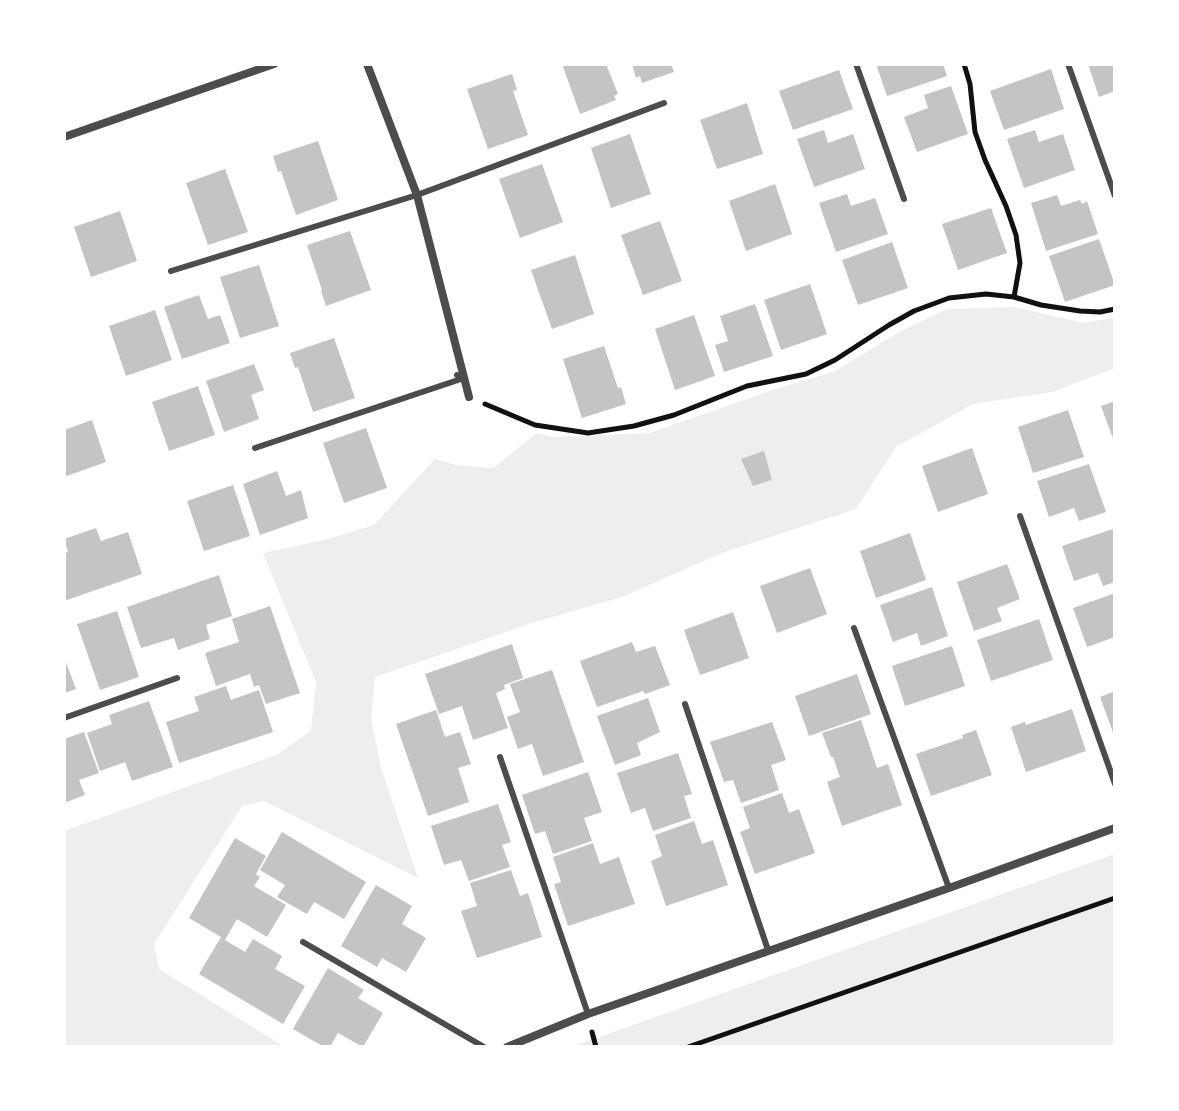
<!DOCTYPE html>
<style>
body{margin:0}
#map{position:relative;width:1179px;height:1111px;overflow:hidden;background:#fff;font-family:"Noto Sans",sans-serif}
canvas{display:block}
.frame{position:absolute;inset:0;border:66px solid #fff;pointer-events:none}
</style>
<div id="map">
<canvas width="1179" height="1111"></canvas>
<div class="frame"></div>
</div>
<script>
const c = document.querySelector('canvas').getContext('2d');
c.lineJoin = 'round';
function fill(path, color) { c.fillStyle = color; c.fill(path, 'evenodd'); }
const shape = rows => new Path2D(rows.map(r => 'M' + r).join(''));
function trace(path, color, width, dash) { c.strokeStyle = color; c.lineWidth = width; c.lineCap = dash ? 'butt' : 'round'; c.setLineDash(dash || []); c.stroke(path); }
fill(shape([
 [1014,307,1084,323,1115,317,1115,368,1052,392,973,404,896,447,856,509,722,553,622,597,535,622,375,677,371,719,381,768,418,878,264,801,242,806,154,944,159,969,285,1047,64,1047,64,831,276,755,311,731,316,682,263,553,324,540,374,525,435,459,456,465,493,468,537,433,552,437,650,433,775,389,833,372,901,331,947,309],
 [1115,854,1115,1047,571,1047]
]), '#eee');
fill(shape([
 [562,64,606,64,618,94,614,96,616,100,580,114],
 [632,64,671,64,674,72,642,83,640,76,636,78],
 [876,64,943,64,947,76,887,96],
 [1088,64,1115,64,1115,91,1099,97],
 [1051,69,1064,109,1004,130,990,91],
 [839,70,853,109,793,130,779,91],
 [512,74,517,90,513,91,528,135,488,149,467,89],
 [951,86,968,134,917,152,904,117,928,108,924,95],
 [747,103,763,154,717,169,700,120],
 [824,130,828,143,853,134,865,169,814,187,797,139],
 [1035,130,1039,142,1063,134,1075,170,1024,188,1007,139],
 [630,134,651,194,611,208,591,148],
 [318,141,338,200,296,215,281,171,278,172,273,156],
 [542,164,563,222,520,238,499,179],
 [225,169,248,232,208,245,186,183],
 [775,184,792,234,746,251,729,201],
 [847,194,851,206,875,198,888,234,836,252,819,203],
 [1057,195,1061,206,1080,200,1082,204,1087,201,1098,234,1046,251,1031,203],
 [991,208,1007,253,958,270,942,224],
 [120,211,137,261,91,277,74,227],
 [660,221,682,281,643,295,621,235],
 [350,231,371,290,326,306,321,291,322,290,307,245],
 [1099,239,1115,285,1065,302,1049,256],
 [892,242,908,288,858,305,842,260],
 [575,255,594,314,552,329,531,270],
 [259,265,279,326,240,338,220,277],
 [810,284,827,334,781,350,764,300],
 [199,295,208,319,220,315,230,343,182,359,164,307],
 [755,304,773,356,724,372,715,345,728,341,720,316],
 [155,310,172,360,126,376,109,326],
 [694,315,715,376,675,390,655,329],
 [334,338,355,398,313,412,298,367,295,368,290,353],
 [604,346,618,388,621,387,626,404,582,418,563,359],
 [254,364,264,390,251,395,259,419,224,432,206,381],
 [198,386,215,435,169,451,152,402],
 [1115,401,1115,444,1101,406],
 [1068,410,1084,457,1033,473,1018,427],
 [92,420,106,462,64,477,64,430],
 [366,428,387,488,344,503,323,443],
 [972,448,988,494,938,512,922,466],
 [764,451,772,480,753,486,741,459],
 [1089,464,1106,512,1079,521,1074,508,1049,517,1037,481],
 [277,471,286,496,301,490,308,518,260,535,243,484],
 [233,485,250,536,204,551,187,501],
 [96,528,101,541,128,532,142,574,64,601,64,554,68,552,64,539],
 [1113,529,1115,535,1115,582,1103,586,1098,573,1074,581,1062,546],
 [910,533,926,580,876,598,860,551],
 [1007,564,1020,599,997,608,1002,621,974,631,957,582],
 [810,568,827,614,777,633,760,586],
 [219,575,232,616,206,625,210,639,178,650,174,638,141,648,127,607],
 [932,587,948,636,921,646,917,633,893,642,880,605],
 [1115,593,1115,637,1087,647,1073,608],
 [270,606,300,693,266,704,259,685,254,687,250,674,216,686,205,653,239,642,232,619],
 [117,611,139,677,100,690,77,624],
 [733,612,749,658,700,675,684,630],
 [1039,619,1053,660,991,681,977,640],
 [632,642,636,652,655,646,670,685,645,694,643,691,597,707,580,661],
 [512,644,523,678,504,685,505,689,496,693,508,728,473,740,462,706,439,714,425,674],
 [952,646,965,686,905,706,892,666],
 [64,657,76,689,64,693],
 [552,670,584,762,543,776,532,744,518,749,507,717,520,712,510,684],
 [857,674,871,714,809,736,795,696],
 [226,686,231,700,259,690,273,732,179,763,166,722,199,711,194,697],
 [1115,691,1115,738,1100,697],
 [648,698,660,732,637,743,641,755,615,765,597,716],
 [149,701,173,767,132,781,125,762,100,771,87,733,112,724,109,715],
 [1072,709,1086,751,1026,772,1011,727,1025,722,1026,725],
 [436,710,445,737,460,732,471,764,458,768,469,802,428,816,396,724],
 [861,720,877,768,888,764,902,805,842,826,827,782,840,777,833,757,831,757,822,733],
 [772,722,786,760,771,765,779,790,741,803,733,780,724,782,710,742],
 [976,730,992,775,931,796,916,754,963,738,962,735],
 [84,732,99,773,79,780,85,795,64,803,64,739],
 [678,753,692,794,684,796,691,818,653,831,645,808,631,813,617,773],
 [588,772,602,812,584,818,592,841,553,854,545,831,535,834,522,795],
 [782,793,789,813,799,809,815,853,755,874,740,832,750,828,743,807],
 [498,804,511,842,502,845,510,867,469,881,461,860,444,865,431,826],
 [694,821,702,844,713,840,728,885,666,906,651,861,662,856,655,835],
 [282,832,366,882,344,919,314,902,307,914,277,897,285,885,260,870],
 [235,838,266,856,256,874,260,877,254,886,286,905,267,937,237,919,225,940,245,952,253,939,282,956,275,969,305,986,283,1024,199,974,221,937,189,918],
 [593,843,600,864,619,857,635,904,568,926,554,884,561,882,553,857],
 [511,870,520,896,528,893,542,937,477,958,461,911,477,906,470,883],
 [376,885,412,906,402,924,426,938,406,972,382,958,377,967,341,946],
 [328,968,364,990,358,998,383,1013,363,1047,338,1033,330,1047,324,1047,293,1029]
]), '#c4c4c4');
trace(shape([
 [964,64,970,84,975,132,985,160,1006,206,1016,235,1020,263,1014,297,1041,305,1080,311,1100,312,1115,309],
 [485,404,535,425,588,433,634,426,674,415,747,386,806,374,835,360,889,325,914,311,949,298,986,294,1014,297],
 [592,1032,596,1047],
 [688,1047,1115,898]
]), '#111', 5);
trace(shape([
 [856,64,904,199],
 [1068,64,1115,196],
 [171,271,417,195,664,103],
 [255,448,464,378,457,375],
 [1020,516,1115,784],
 [854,628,949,888],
 [685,704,768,950],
 [64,718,177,678],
 [500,757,588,1014],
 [303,942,484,1047]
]), '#4c4c4c', 6);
trace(shape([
 [367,64,417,195,469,397],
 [64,137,274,64],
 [507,1047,588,1014,949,888,1115,828]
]), '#4c4c4c', 8);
</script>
